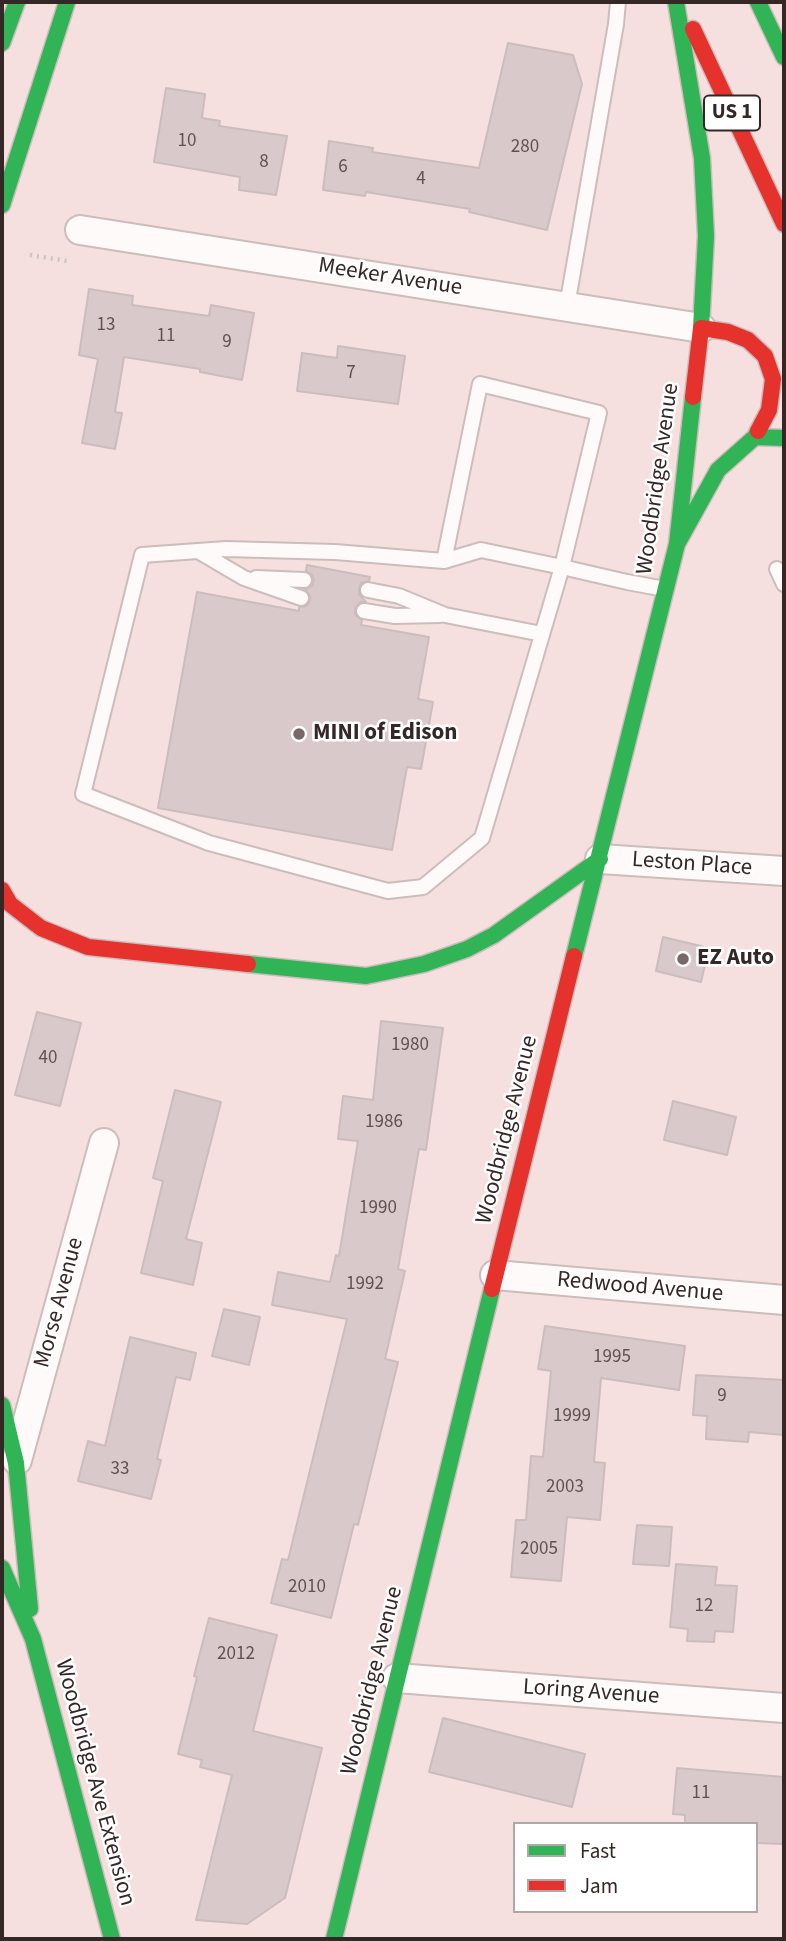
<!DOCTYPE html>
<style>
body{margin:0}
#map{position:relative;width:786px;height:1941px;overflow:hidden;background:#f5e0df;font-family:"Source Sans 3",sans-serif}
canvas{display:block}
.frame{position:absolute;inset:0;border:4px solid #352726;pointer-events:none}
.legend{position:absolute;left:513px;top:1822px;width:245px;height:91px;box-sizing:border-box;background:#fff;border:2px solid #aea9a8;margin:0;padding:9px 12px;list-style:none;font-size:21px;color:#352726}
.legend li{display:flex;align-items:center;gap:14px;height:35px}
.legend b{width:35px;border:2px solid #aea9a8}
</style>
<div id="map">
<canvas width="786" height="1941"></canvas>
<div class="frame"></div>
<ul class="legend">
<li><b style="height:9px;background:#30b455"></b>Fast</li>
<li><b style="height:9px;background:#e5322d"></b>Jam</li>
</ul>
</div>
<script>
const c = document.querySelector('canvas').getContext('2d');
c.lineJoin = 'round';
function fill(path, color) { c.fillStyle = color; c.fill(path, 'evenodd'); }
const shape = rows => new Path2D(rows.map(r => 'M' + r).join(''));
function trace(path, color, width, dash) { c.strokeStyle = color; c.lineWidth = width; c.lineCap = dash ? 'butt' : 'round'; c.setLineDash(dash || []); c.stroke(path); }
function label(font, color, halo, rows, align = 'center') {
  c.font = font + ' "Source Sans 3",sans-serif'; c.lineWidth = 5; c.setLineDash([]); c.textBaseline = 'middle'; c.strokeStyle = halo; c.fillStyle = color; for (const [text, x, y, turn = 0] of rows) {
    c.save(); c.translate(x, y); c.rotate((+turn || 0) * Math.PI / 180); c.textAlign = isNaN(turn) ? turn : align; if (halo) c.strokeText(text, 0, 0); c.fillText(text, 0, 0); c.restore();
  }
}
const building = shape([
 [508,43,573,55,582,84,547,230,469,212,470,209,366,192,365,196,323,190,329,141,373,148,372,152,479,168,508,43],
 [166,88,205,94,202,118,220,121,219,126,287,136,276,195,239,190,240,177,154,162,166,88],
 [89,289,133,296,132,305,209,316,211,305,254,313,242,380,200,372,200,369,124,357,115,412,122,413,115,449,82,443,98,359,79,355,89,289],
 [338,346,405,356,398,404,297,391,302,353,337,358,338,346],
 [307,565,370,577,369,581,361,583,359,589,359,594,366,602,360,602,355,609,355,615,362,620,361,625,429,637,418,699,433,702,421,769,407,767,392,850,158,808,197,592,299,611,299,607,307,606,310,601,310,596,305,589,312,586,314,580,312,575,306,571,307,565],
 [663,937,709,948,701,982,656,971,663,937],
 [37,1012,81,1023,60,1106,15,1095,37,1012],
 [381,1021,443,1028,426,1150,419,1149,398,1269,405,1271,385,1359,398,1362,358,1525,354,1524,331,1618,271,1603,282,1559,288,1560,347,1319,272,1305,278,1272,330,1282,336,1255,339,1256,358,1141,338,1139,343,1096,373,1100,381,1021],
 [175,1090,221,1102,186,1239,202,1243,193,1285,141,1273,163,1181,153,1178,175,1090],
 [673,1101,736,1117,727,1155,664,1140,673,1101],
 [224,1309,260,1317,249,1365,212,1356,224,1309],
 [545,1326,685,1346,679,1390,601,1378,594,1462,605,1463,600,1520,567,1517,561,1581,511,1577,516,1520,526,1520,531,1456,543,1457,551,1371,538,1369,545,1326],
 [130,1337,196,1353,190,1380,176,1377,157,1459,161,1460,151,1499,78,1481,88,1441,105,1446,130,1337],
 [696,1375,784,1380,784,1435,749,1432,748,1442,706,1439,707,1416,693,1415,696,1375],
 [637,1525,672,1527,669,1566,633,1564,637,1525],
 [676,1564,717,1567,715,1585,737,1586,733,1632,715,1631,714,1642,687,1641,688,1629,670,1627,676,1564],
 [209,1618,277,1635,253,1731,322,1748,285,1898,247,1924,196,1920,232,1775,200,1767,202,1760,178,1754,197,1677,194,1676,209,1618],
 [443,1718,585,1754,572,1807,429,1772,443,1718],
 [677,1768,784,1777,784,1844,756,1843,756,1824,685,1824,685,1815,673,1814,677,1768]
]);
fill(building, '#d9c9ca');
trace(building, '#ccbcbd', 2);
const lane = shape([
 [567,306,616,24,618,2],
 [198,551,244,578,301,598],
 [444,561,480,384,599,413,562,567,482,838,423,887,388,891,209,843,83,794,142,555,226,549,335,552,444,561,481,550,562,567,627,582,665,589],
 [777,569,784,584],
 [256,578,304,580],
 [368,590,399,596,445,615,542,634],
 [364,611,395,616,440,615]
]);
const street = shape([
 [80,230,701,328],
 [600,859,784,871],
 [495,1275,784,1300],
 [17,1460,104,1143],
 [397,1678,784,1708]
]);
const fast = shape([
 [676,2,702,158,706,236,701,328],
 [758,2,784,57],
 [2,43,17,2],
 [2,205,67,2],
 [755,437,784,438],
 [677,544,718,470,755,437,758,431],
 [574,956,677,544,693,397],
 [248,964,366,976,424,964,467,949,494,935,600,859],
 [2,1405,16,1463,30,1609],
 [2,1568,33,1639,112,1939],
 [334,1939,492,1289]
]);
const jam = shape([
 [693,29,784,224],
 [693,397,701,328,728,332,748,340,765,356,773,379,769,410,758,431],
 [2,890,10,904,41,928,88,947,248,964],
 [492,1289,574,956]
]);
trace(lane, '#ccbcbb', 18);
trace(street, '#ccbcbb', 32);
trace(fast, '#ccbcbb', 19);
trace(jam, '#ccbcbb', 19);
trace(shape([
 [30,255,67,261]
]), '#cbc4c4', 4.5, [2, 5]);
trace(lane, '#fefafa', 14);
trace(street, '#fefafa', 28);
trace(fast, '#30b455', 16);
trace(jam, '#e5322d', 16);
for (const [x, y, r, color] of [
 [299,734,7,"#786867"],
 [683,959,7,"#786867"]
]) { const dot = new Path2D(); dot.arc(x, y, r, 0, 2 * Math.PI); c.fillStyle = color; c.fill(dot); trace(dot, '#fff', 2.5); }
label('19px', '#605151', null, [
 ["10",187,142],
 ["280",525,148],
 ["8",264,163],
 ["6",343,168],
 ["4",421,180],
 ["13",106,326],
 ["11",166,337],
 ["9",227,343],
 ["7",351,374],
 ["1980",410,1046],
 ["40",48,1059],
 ["1986",384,1123],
 ["1990",378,1209],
 ["1992",365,1285],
 ["1995",612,1358],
 ["9",722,1397],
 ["1999",572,1417],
 ["33",120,1470],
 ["2003",565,1488],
 ["2005",539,1550],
 ["2010",307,1588],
 ["12",704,1607],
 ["2012",236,1655],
 ["11",701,1794]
]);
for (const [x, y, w] of [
 [732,113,56]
]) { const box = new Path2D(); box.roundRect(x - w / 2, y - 17.5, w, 35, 5); c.fillStyle = '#fff'; c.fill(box); trace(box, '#352726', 2); }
label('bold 21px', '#352726', null, [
 ["US 1",732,113]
]);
label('23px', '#352726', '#fff', [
 ["Meeker Avenue",390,278,9],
 ["Woodbridge Avenue",659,479,-82],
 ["Leston Place",692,865,4],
 ["Woodbridge Avenue",508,1130,-76],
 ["Redwood Avenue",640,1288,5],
 ["Morse Avenue",60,1303,-75],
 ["Woodbridge Avenue",373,1681,-76],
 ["Loring Avenue",591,1693,4],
 ["Woodbridge Ave Extension",94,1783,75]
]);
label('bold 23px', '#352726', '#fff', [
 ["MINI of Edison",313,734],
 ["EZ Auto",697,959]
], 'left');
</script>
